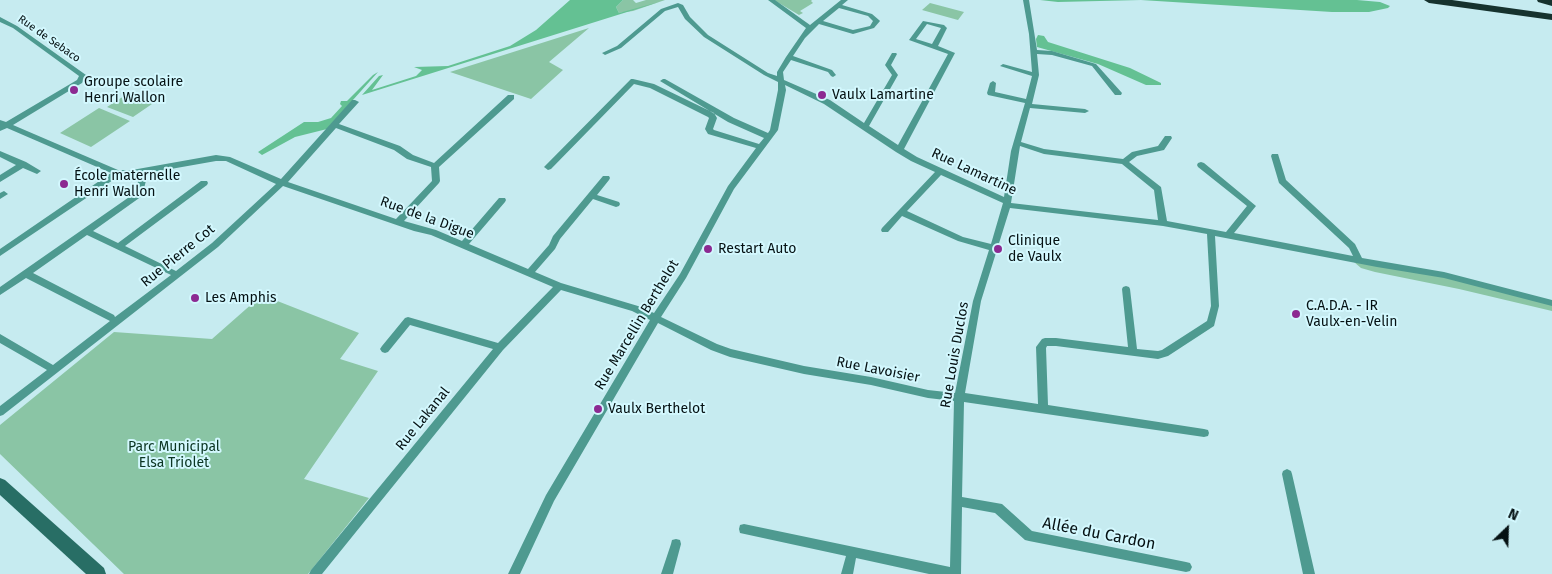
<!DOCTYPE html>
<meta charset="utf-8">
<style>
body{margin:0}
#map{position:relative;width:1552px;height:574px;overflow:hidden;background:#c6ebf0;font-family:"Fira Sans",sans-serif}
canvas{display:block}
.north{position:absolute;left:1482px;top:504px;width:50px;height:50px;-webkit-text-stroke:4px #d3f8fe;paint-order:stroke;rotate:24deg;font-size:14px;font-weight:700;line-height:20px;text-align:center;color:#051113}
.north::after{content:'';display:block;margin:auto;width:18px;height:22px;background:#051113;clip-path:polygon(50% 0,100% 100%,50% 72%,0 100%)}
</style>
<div id="map">
<canvas width="1552" height="574"></canvas>
<div class="north">N</div>
</div>
<script>
const c = document.querySelector('canvas').getContext('2d');
c.lineJoin = 'round';
function fill(path, color) { c.fillStyle = color; c.fill(path, 'evenodd'); }
const shape = rows => new Path2D(rows.map(r => 'M' + r).join(''));
function trace(path, color, width, dash) { c.strokeStyle = color; c.lineWidth = width; c.lineCap = dash ? 'butt' : 'round'; c.setLineDash(dash || []); c.stroke(path); }
function label(font, color, halo, rows, align = 'center') {
  c.font = font + ' "Fira Sans",sans-serif'; c.lineWidth = 4; c.setLineDash([]); c.textBaseline = 'middle'; c.strokeStyle = halo; c.fillStyle = color; for (const [text, x, y, turn = 0] of rows) {
    c.save(); c.translate(x, y); c.rotate((+turn || 0) * Math.PI / 180); c.textAlign = isNaN(turn) ? turn : align; if (halo) c.strokeText(text, 0, 0); c.fillText(text, 0, 0); c.restore();
  }
}
fill(shape([
 [623,0,633,0,636,3,646,0,665,0,633,11,619,13,616,7],
 [774,0,812,0,811,1,813,3,800,11,803,13,799,15],
 [930,3,964,12,958,20,922,10],
 [589,28,549,62,563,70,531,99,450,72],
 [127,94,152,104,133,117,107,107],
 [99,108,130,121,91,147,60,133],
 [1354,262,1435,275,1552,304,1552,311,1459,289,1375,272,1361,268],
 [262,295,359,333,340,359,378,371,304,479,369,498,308,574,124,574,0,454,0,425,114,332,212,339]
]), '#8ac5a5');
fill(shape([
 [570,0,623,0,616,7,619,13,659,2,362,95,379,76,383,75,372,90,416,76,422,70,414,67,448,66,510,46,536,30],
 [1040,0,1357,0,1380,2,1390,6,1388,8,1369,12,1332,12,1141,0,1058,2],
 [1038,35,1044,36,1048,42,1130,68,1161,83,1161,85,1146,85,1098,64,1037,47,1036,39],
 [378,72,327,129,295,137,262,155,258,152,304,122,318,122,331,118,342,106,340,104,341,101,347,101,373,75]
]), '#64c193');
fill(shape([
 [768,0,775,0,810,25,841,0,848,0,842,5,872,14,879,20,880,21,874,28,853,34,819,24,805,38,793,56,832,70,836,75,833,77,831,76,828,72,791,60,783,72,784,80,830,100,864,123,892,75,885,65,892,53,896,53,897,54,891,65,898,75,869,126,898,145,948,54,909,40,923,21,944,25,947,28,938,46,955,53,904,149,917,157,1004,197,1011,151,1025,103,988,95,987,93,990,83,993,81,996,83,995,92,1026,99,1032,76,1000,66,1003,64,1032,72,1029,34,1023,0,1029,0,1037,50,1052,51,1096,64,1122,93,1121,95,1115,95,1092,66,1052,55,1037,54,1039,75,1032,104,1085,109,1089,111,1085,113,1030,108,1021,142,1044,149,1123,159,1132,152,1158,146,1165,136,1171,136,1172,138,1164,150,1137,156,1129,162,1161,187,1167,221,1226,232,1247,206,1198,167,1197,165,1198,163,1201,162,1204,163,1256,206,1234,233,1353,256,1349,248,1279,183,1271,156,1272,154,1278,154,1286,180,1355,244,1362,258,1444,272,1552,300,1552,306,1444,278,1377,267,1215,236,1219,306,1214,326,1168,356,1158,359,1056,346,1047,346,1046,348,1048,405,1204,429,1208,430,1209,433,1208,436,1204,437,964,402,962,497,1002,504,1032,531,1186,562,1190,563,1192,567,1190,571,1186,572,1029,541,1025,540,995,513,962,507,961,574,929,574,856,558,853,574,841,574,846,556,740,533,739,529,740,525,744,524,950,567,954,401,928,398,871,385,804,374,730,357,711,350,658,323,554,501,520,574,508,574,546,495,650,320,632,311,561,290,503,350,322,574,309,574,311,570,493,349,410,325,388,352,385,353,382,352,380,349,382,346,405,318,408,317,498,343,553,287,431,235,414,231,283,186,218,247,3,415,0,416,0,406,47,370,0,343,0,334,53,365,110,321,26,278,0,295,0,287,135,193,140,174,119,176,0,256,0,249,111,173,7,128,0,131,0,120,6,122,77,80,79,76,13,28,0,22,0,17,17,26,86,75,82,83,13,125,118,170,132,170,216,155,230,157,281,179,352,100,355,100,359,102,339,124,400,146,413,155,434,163,508,95,514,95,514,99,439,167,440,181,439,183,404,221,436,230,462,241,499,198,505,198,506,200,505,202,469,244,528,269,549,245,553,236,603,176,609,176,610,178,609,180,597,195,619,202,620,204,619,206,616,207,593,199,560,239,555,249,535,272,561,283,638,306,654,313,680,274,728,186,756,148,708,134,705,129,709,118,708,117,650,88,634,84,551,169,548,170,544,167,631,79,633,79,654,84,714,113,717,118,713,129,714,130,759,144,764,138,728,122,660,81,663,79,665,79,734,118,768,133,770,130,778,90,778,82,764,75,704,37,685,19,678,7,665,11,621,48,605,55,602,53,617,46,661,9,678,3,683,5,690,17,708,35,768,73,777,76,777,72,786,57,806,28,768,0],
 [839,8,868,16,873,21,870,26,853,30,823,21,839,8],
 [927,24,941,28,932,44,916,39,927,24],
 [785,85,824,104,896,152,911,161,935,172,882,228,881,230,882,232,888,232,902,216,958,241,989,250,973,301,955,393,928,390,871,377,804,366,731,349,717,344,661,317,686,278,734,189,778,130,786,90,785,85],
 [336,128,394,150,407,159,431,167,432,181,396,219,288,182,336,128],
 [1020,146,1044,154,1122,164,1154,190,1158,220,1011,203,1020,146],
 [216,161,226,161,276,184,212,243,176,271,125,246,207,185,208,183,207,181,201,181,118,243,93,231,142,196,148,173,216,161],
 [941,175,1003,203,991,244,963,237,907,211,941,175],
 [1010,208,1163,226,1207,234,1211,306,1207,321,1162,350,1158,351,1137,349,1130,289,1129,287,1126,286,1123,287,1122,289,1128,347,1056,338,1045,338,1042,339,1036,347,1038,404,965,393,981,301,1010,208],
 [87,235,169,274,171,275,115,317,114,315,33,273,87,235],
 [0,151,26,162,41,171,37,174,23,168,0,182,0,175,16,165,0,157,0,151],
 [4,191,8,194,0,199,0,193,4,191],
 [1287,469,1291,471,1292,474,1315,574,1303,574,1282,474,1283,471,1287,469],
 [676,539,680,540,681,544,673,574,661,574,671,544,672,540,676,539]
]), '#4e9a90');
fill(shape([
 [0,478,5,480,104,568,106,574,86,574,0,495,0,478]
]), '#286e65');
fill(shape([
 [1424,0,1452,0,1552,14,1552,20,1429,3,1424,0],
 [1537,0,1552,0,1552,6,1538,2,1537,0]
]), '#16322e');
for (const [x, y, r, color] of [
 [74,90,5,"#8c2a92"],
 [822,95,5,"#8c2a92"],
 [64,184,5,"#8c2a92"],
 [708,249,5,"#8c2a92"],
 [998,249,5,"#8c2a92"],
 [195,298,5,"#8c2a92"],
 [1296,314,5,"#8c2a92"],
 [598,409,5,"#8c2a92"]
]) { const dot = new Path2D(); dot.arc(x, y, r, 0, 2 * Math.PI); c.fillStyle = color; c.fill(dot); trace(dot, '#d3f8fe', 2); }
label('11px', '#051113', '#d3f8fe', [
 ["Rue de Sebaco",49,39,35]
]);
label('14px', '#051113', '#d3f8fe', [
 ["Groupe scolaire",84,82],
 ["Henri Wallon",84,98],
 ["Vaulx Lamartine",832,95],
 ["École maternelle",74,176],
 ["Henri Wallon",74,192],
 ["Clinique",1008,241],
 ["de Vaulx",1008,257],
 ["Restart Auto",718,249],
 ["Les Amphis",205,298],
 ["C.A.D.A. - IR",1306,306],
 ["Vaulx-en-Velin",1306,322],
 ["Vaulx Berthelot",608,409]
], 'left');
label('14px', '#051113', '#d3f8fe', [
 ["Rue Lamartine",974,172,25],
 ["Rue de la Digue",427,218,20],
 ["Rue Pierre Cot",178,256,-39],
 ["Rue Marcellin Berthelot",637,325,-59],
 ["Rue Louis Duclos",955,355,-80],
 ["Rue Lavoisier",878,370,11],
 ["Rue Lakanal",423,419,-51]
]);
label('14px', '#0b3522', '#d3f8fe', [
 ["Parc Municipal",174,447],
 ["Elsa Triolet",174,463]
]);
label('16px', '#051113', '#d3f8fe', [
 ["Allée du Cardon",1099,534,11]
]);
</script>
